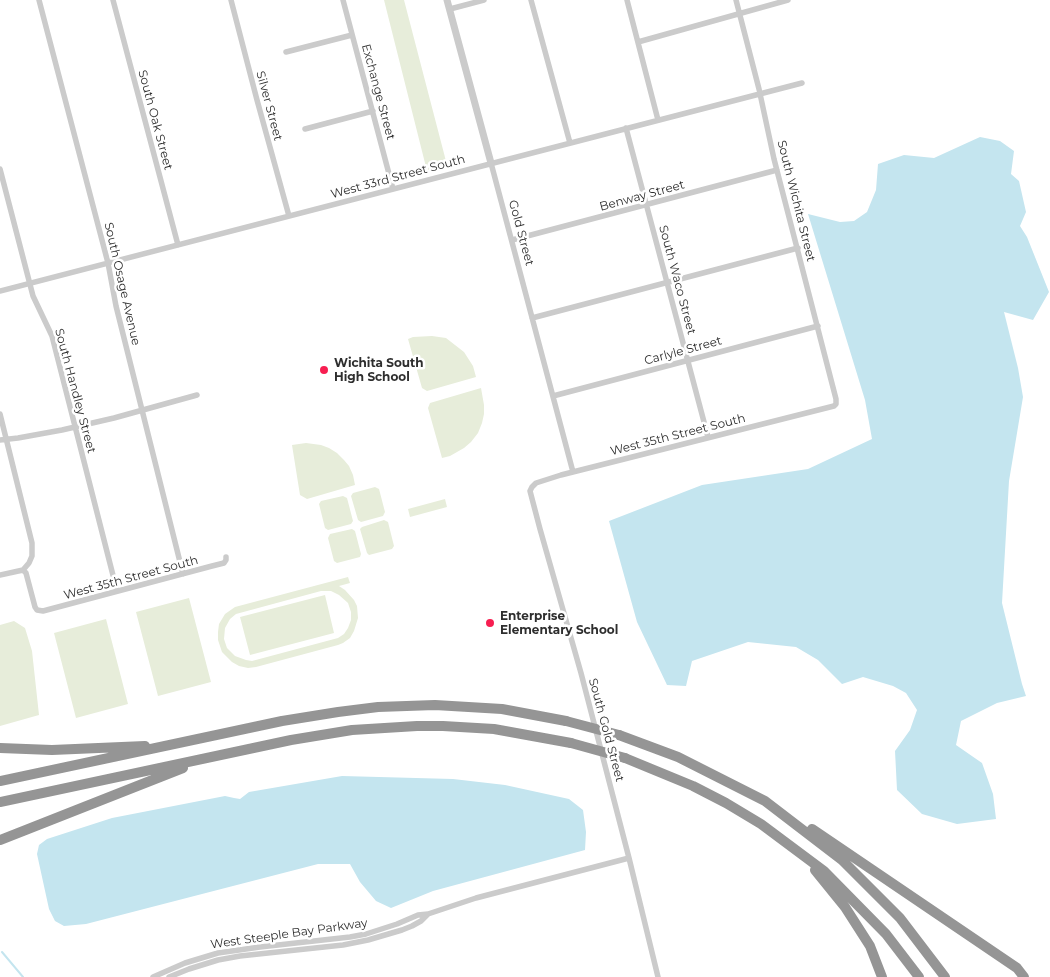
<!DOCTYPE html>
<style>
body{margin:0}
canvas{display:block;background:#fff}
</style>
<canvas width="1050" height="977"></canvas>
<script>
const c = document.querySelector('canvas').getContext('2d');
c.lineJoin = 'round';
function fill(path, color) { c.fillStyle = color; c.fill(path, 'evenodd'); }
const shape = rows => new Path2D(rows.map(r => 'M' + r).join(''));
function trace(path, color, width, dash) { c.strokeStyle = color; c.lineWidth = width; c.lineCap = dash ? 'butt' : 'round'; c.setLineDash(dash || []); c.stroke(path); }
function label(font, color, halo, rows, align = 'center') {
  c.font = font + ' Montserrat,sans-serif'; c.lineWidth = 5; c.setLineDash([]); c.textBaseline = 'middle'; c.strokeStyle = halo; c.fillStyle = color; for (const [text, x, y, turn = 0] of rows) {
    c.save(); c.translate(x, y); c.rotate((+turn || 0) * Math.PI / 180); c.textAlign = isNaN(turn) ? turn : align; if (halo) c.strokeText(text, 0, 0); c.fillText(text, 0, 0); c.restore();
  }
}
fill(shape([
 [384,0,404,0,447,165,427,171],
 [432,336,446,338,464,352,473,366,476,377,427,391,422,388,408,339,413,337],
 [481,388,484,405,484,414,482,423,478,433,471,442,464,448,450,456,442,458,428,408,430,403],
 [306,443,321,445,329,448,337,453,344,460,349,466,353,475,355,485,307,499,300,495,292,445],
 [375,487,379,489,385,512,383,516,361,522,358,520,351,496,353,493],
 [343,496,347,498,353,521,351,524,328,530,325,528,319,504,321,501],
 [445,499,447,507,410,517,408,509],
 [384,520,388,522,394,546,392,549,369,555,367,553,360,529,362,527],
 [352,529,355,531,361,554,360,557,337,563,334,561,328,538,330,534],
 [348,577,350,583,339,586,345,590,354,600,357,606,358,618,354,631,350,638,343,643,338,645,256,667,248,668,239,666,232,662,222,652,218,640,218,632,219,624,225,614,235,607],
 [321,591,331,591,339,595,348,603,351,612,351,620,348,628,344,634,338,638,252,661,246,660,235,656,227,648,224,639,225,628,230,619,236,614],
 [325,595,334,633,250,655,240,617],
 [189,598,211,682,158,696,136,612],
 [106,619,128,704,76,718,54,633],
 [14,621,25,628,32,651,39,715,0,726,0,625]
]), '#e7edda');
fill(shape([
 [980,137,1000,141,1014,151,1011,174,1019,181,1026,212,1020,226,1027,237,1049,292,1033,320,1004,312,1018,368,1023,397,1009,481,1002,603,1022,684,1026,696,997,703,961,721,956,745,982,763,993,794,996,819,957,824,922,814,897,790,895,751,910,730,917,710,906,693,893,686,863,677,842,684,818,660,796,647,748,642,692,661,686,686,667,685,637,622,609,521,702,485,808,469,872,439,865,400,808,214,840,222,854,221,867,212,876,190,878,164,904,155,934,158],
 [342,776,453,779,505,785,569,799,583,810,586,832,585,850,433,891,391,908,376,901,360,882,350,864,318,864,86,924,64,926,55,921,49,909,37,854,39,845,47,839,112,818,225,796,234,798,240,799,249,792]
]), '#c4e5ef');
trace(shape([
 [2,952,23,977]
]), '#c4e5ef', 2);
trace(shape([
 [39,0,108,263,116,306,183,574],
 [113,0,178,245],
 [231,0,257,100,289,216],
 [343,0,393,189],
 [531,0,570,143],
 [627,0,658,120],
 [450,9,484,0],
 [638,42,788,0],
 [286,52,352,35],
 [626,128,708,437],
 [305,129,373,111],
 [491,163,573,472],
 [0,169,33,296,52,336,117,591],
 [512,240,777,170],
 [0,291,802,83],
 [532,318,798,248],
 [553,396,818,326],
 [0,414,32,543,32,556,29,563,23,570],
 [0,440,18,438,62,430,114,418,197,395],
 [23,570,26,573,35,607,37,610,43,611,212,566,224,563,226,560,226,557],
 [0,575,23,570],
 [428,914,476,898,629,858],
 [153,977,185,963,218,953,260,947,350,937,366,934,397,924,418,915,428,914,421,921,412,926,402,930,368,940,343,945,240,956,218,960,189,969,169,977],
 [658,977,629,858,581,673,540,529,530,491,532,487,536,483,561,475,834,406,836,404,836,399,774,159,759,89,736,0]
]), '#cbcbcb', 5.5);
trace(shape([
 [447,0,491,163]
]), '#cbcbcb', 7);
trace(shape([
 [619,735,678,757,765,801,842,860,900,918,945,977],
 [0,748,52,750,145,746],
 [625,758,693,786,726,803,761,824,824,871,886,934,919,977],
 [0,781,282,721,338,712,378,707,435,705,502,709,566,721],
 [0,802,291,740,352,730,417,726,443,726,494,729,571,743],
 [812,829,1017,968,1024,977],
 [0,840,183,768],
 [815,870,845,907,870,946,882,977]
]), '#959595', 10);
trace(shape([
 [566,721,619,735],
 [571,743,625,758]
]), '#959595', 10);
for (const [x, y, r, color] of [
 [324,370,5,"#f71e51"],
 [490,623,5,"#f71e51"]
]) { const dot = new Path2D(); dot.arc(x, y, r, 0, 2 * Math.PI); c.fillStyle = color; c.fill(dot); trace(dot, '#fff', 2); }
label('12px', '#2e2e2e', '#fff', [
 ["Exchange Street",378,92,75],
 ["Silver Street",269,106,75],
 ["South Oak Street",155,120,75],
 ["West 33rd Street South",398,177,-15],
 ["Benway Street",642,196,-15],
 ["South Wichita Street",796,201,76],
 ["Gold Street",521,233,75],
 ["South Waco Street",677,280,75],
 ["South Osage Avenue",122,284,77],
 ["Carlyle Street",683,351,-15],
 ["South Handley Street",75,391,75],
 ["West 35th Street South",678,435,-14],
 ["West 35th Street South",131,578,-15],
 ["South Gold Street",606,730,75],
 ["West Steeple Bay Parkway",289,934,-8]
]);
label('bold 12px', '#2e2e2e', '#fff', [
 ["Wichita South",334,363],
 ["High School",334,377],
 ["Enterprise",500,616],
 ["Elementary School",500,630]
], 'left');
</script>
